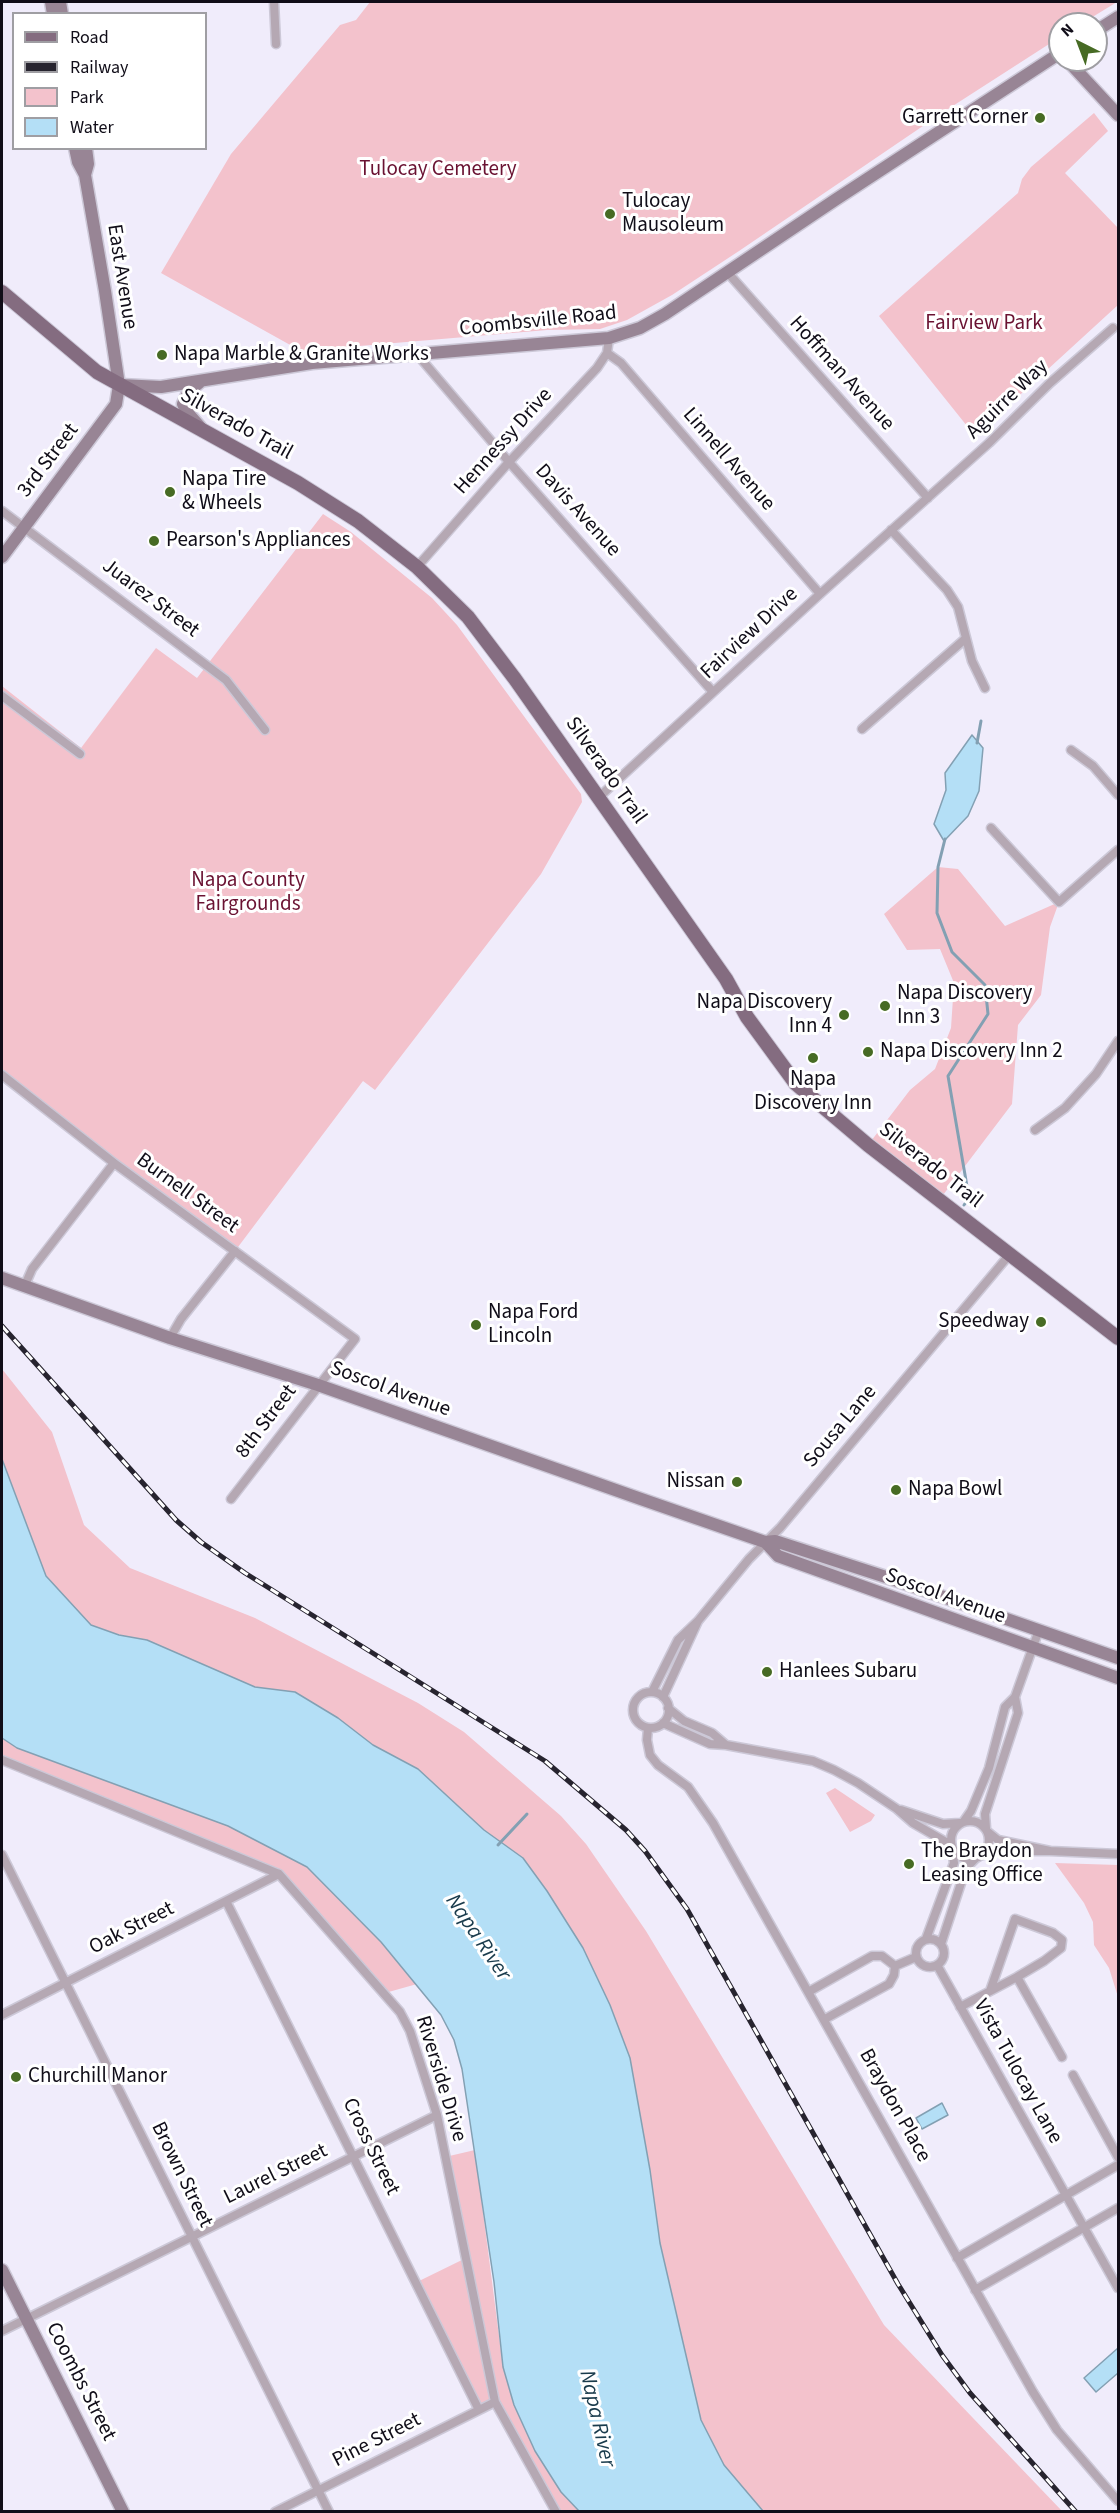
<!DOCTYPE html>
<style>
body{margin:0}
#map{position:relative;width:1120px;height:2513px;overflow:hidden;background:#f0ecfb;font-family:"Source Sans 3",sans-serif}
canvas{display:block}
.frame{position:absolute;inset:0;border:3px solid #100d18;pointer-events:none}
.legend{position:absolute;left:12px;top:12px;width:195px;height:138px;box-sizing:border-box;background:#fff;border:2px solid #9f9ea3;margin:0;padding:8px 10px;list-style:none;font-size:18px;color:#100d18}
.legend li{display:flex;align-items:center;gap:12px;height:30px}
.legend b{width:30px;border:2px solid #9f9ea3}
.north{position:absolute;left:1048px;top:12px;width:60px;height:60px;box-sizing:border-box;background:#fff;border:2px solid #9f9ea3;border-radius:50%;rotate:318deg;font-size:16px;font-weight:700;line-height:24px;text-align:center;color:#100d18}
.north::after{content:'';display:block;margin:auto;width:21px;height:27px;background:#476b24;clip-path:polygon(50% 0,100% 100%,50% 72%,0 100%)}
</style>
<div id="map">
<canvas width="1120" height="2513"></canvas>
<div class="frame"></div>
<ul class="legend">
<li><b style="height:8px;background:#846c80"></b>Road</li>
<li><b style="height:8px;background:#27242f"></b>Railway</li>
<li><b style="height:16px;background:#f3c2cc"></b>Park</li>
<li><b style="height:16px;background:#b4dff6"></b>Water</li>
</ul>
<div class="north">N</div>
</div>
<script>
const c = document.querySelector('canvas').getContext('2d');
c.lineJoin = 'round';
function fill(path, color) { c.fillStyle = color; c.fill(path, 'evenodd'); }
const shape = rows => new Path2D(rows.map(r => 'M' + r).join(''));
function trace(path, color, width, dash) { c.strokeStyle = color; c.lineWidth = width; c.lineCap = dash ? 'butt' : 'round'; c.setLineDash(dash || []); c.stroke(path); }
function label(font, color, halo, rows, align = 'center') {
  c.font = font + ' "Source Sans 3",sans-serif'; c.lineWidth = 6; c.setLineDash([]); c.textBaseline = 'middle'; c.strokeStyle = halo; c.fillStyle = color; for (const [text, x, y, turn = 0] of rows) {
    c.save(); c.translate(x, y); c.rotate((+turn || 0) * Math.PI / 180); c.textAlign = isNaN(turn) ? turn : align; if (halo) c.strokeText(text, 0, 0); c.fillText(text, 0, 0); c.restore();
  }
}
fill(shape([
 [370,2,1117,2,1081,24,1060,24,1060,37,945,111,739,251,672,295,627,320,600,329,547,330,301,351,161,273,231,154,340,25,356,20],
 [1094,113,1108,131,1065,173,1118,228,1118,305,975,436,879,316,1018,193,1022,179,1031,167],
 [323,514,351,532,432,598,457,625,581,794,582,802,541,874,375,1090,363,1081,235,1251,2,1075,2,686,81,748,156,648,197,678],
 [938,867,958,869,1005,926,1059,902,1050,927,1041,995,1018,1025,1012,1104,940,1199,868,1145,910,1090,935,1069,951,1028,954,983,940,949,907,950,884,914],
 [2,1369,52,1432,84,1525,130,1568,255,1618,418,1703,464,1732,561,1816,586,1844,646,1931,884,2325,1062,2511,763,2511,724,2465,701,2420,660,2243,650,2170,630,2058,610,2005,583,1948,547,1891,523,1858,484,1830,418,1769,373,1745,338,1718,295,1692,255,1687,147,1640,119,1635,91,1625,73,1607,46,1576,2,1459],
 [2,1738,17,1748,228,1826,307,1867,381,1942,417,1984,385,1993,279,1874,2,1760],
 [835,1788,875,1815,871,1821,850,1832,826,1793],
 [1055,1863,1118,1865,1118,1997,1109,1968,1094,1945,1093,1922,1084,1903],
 [475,2150,503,2367,514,2405,535,2451,561,2492,579,2511,556,2511,495,2402,479,2410,417,2282,466,2258,445,2157]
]), '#f3c2cc');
const water = shape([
 [972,735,983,748,979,791,968,816,944,841,934,824,946,790,945,773,972,735],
 [2,1459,46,1576,91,1625,119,1635,147,1640,255,1687,295,1692,338,1718,373,1745,418,1769,484,1830,523,1858,547,1891,583,1948,610,2005,630,2058,650,2170,660,2243,701,2420,724,2465,763,2511,579,2511,561,2492,535,2451,514,2405,503,2367,494,2282,462,2069,454,2040,441,2015,381,1942,307,1867,228,1826,17,1748,2,1738,2,1459],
 [942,2103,948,2115,922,2129,916,2118,942,2103],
 [1118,2348,1118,2373,1096,2392,1084,2378,1118,2348]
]);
fill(water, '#b4dff6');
trace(water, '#83a0b3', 1.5);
trace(shape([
 [977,743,981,721],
 [945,839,938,867,937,913,952,952,985,985,988,1014,948,1076,969,1198,964,1205],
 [498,1845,527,1814]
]), '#83a0b3', 3);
const street = shape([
 [274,2,276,44],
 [728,273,928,498],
 [416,353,509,462,713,692],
 [607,353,621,363,820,594],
 [2,511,226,680,265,730],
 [891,530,947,590,958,607,972,661,985,688],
 [417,567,509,462,597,368,607,353,609,338],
 [2,696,80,754],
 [862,729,965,639],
 [1071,750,1093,766,1118,795],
 [598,798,820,594,989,443,1050,383,1113,328],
 [991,828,1059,902,1118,850],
 [2,1075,114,1163,355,1339,231,1499],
 [1035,1130,1065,1108,1096,1074,1118,1041],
 [25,1285,32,1269,114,1163],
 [170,1338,181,1319,235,1251],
 [698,1621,749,1559,780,1528,1010,1254],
 [652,1692,678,1640,698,1621,663,1697],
 '633 1710a18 18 0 1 1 36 0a18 18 0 1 1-36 0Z',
 [663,1723,710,1744,726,1745,712,1733,684,1721,668,1708],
 [648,1728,647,1740,650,1755,658,1765,688,1787,713,1823,1033,2392,1057,2430,1118,2501],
 [726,1745,813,1761,834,1770,858,1783,897,1809,913,1823,951,1845],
 [2,1760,279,1874,400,2012,410,2031,437,2115,495,2402,556,2512],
 [901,1810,943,1824,960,1823],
 '951 1840a19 19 0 1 1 38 0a19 19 0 1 1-38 0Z',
 [964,1821,971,1811,989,1768,1005,1707,1015,1697,1039,1630],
 [986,1828,985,1814,1018,1713,1015,1697],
 [1050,1851,1118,1854],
 [2,1855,329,2512],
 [983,1855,996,1851,1050,1851,998,1840,988,1832],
 [226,1901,479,2410],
 '916 1953a14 14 0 1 1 28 0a14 14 0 1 1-28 0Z',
 [926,1939,954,1863,952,1849],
 [941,1944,966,1868,975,1859],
 [937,1965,1118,2288],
 [895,1966,916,1957],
 [1017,1977,1062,2057],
 [810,1991,872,1956,882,1956,895,1966],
 [960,2007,1017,1977,1044,1961,1061,1948,1062,1940,1053,1933,1015,1919,990,1991],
 [2,2015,279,1874],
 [825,2019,889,1984,894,1975,895,1966],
 [1073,2075,1118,2157],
 [957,2258,1118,2165],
 [975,2290,1118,2208],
 [2,2331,437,2115],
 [275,2512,495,2402]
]);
const secondary = shape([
 [51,2,53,14],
 [60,2,62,14],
 [1096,31,1118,17],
 [1067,60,1118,115],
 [85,175,88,164,86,148],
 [121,385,161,387,312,363,609,338,640,328,665,314,835,200,1060,53],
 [200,427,186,411,183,404,189,391,200,382],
 [2,557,116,404,119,385,105,291,85,175,78,162,75,148],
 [2,1278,170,1338,318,1385,641,1499,765,1542,775,1541,892,1579,1118,1658],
 [765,1542,778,1556,1118,1678],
 [2,2270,123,2512]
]);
const primary = shape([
 [2,292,97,372,298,483,358,521,417,567,468,617,515,679,726,979,747,1017,796,1084,868,1145,1118,1338]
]);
trace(street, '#ccc8d7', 11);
trace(secondary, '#ccc8d7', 15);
trace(primary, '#ccc8d7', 16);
trace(street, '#b5a8b3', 8);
trace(secondary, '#988595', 12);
trace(primary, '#846c80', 14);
const rail = shape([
 [2,1326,176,1520,201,1542,245,1573,545,1761,626,1830,645,1851,687,1909,898,2284,942,2355,970,2393,1076,2512]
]);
trace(rail, '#27242f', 5);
trace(rail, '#fff', 3, [9]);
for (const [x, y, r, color] of [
 [1040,118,6,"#476b24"],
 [610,214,6,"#476b24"],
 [162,355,6,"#476b24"],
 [170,492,6,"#476b24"],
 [154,541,6,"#476b24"],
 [885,1006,6,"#476b24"],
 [844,1015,6,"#476b24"],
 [868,1052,6,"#476b24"],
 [813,1058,6,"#476b24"],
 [1041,1322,6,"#476b24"],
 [476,1325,6,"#476b24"],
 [737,1482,6,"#476b24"],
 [896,1490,6,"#476b24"],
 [767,1672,6,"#476b24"],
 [909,1864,6,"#476b24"],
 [16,2077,6,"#476b24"]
]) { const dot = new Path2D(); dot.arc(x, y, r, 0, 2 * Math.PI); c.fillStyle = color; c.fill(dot); trace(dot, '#fff', 2); }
label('21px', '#100d18', '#fff', [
 ["Garrett Corner",1028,118,"right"],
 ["Tulocay",622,202],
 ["Mausoleum",622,226],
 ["Napa Marble & Granite Works",174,355],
 ["Napa Tire",182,480],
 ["& Wheels",182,504],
 ["Pearson's Appliances",166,541],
 ["Napa Discovery",897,994],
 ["Inn 3",897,1018],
 ["Napa Discovery",832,1003,"right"],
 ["Inn 4",832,1027,"right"],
 ["Napa Discovery Inn 2",880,1052],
 ["Napa",813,1080,"center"],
 ["Discovery Inn",813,1104,"center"],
 ["Napa Ford",488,1313],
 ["Lincoln",488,1337],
 ["Speedway",1029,1322,"right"],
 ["Nissan",725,1482,"right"],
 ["Napa Bowl",908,1490],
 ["Hanlees Subaru",779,1672],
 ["The Braydon",921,1852],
 ["Leasing Office",921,1876],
 ["Churchill Manor",28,2077]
], 'left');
label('21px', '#6a1232', '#fff', [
 ["Tulocay Cemetery",438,170],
 ["Fairview Park",984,324],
 ["Napa County",248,881],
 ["Fairgrounds",248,905]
]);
label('21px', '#100d18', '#fff', [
 ["East Avenue",121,277,81],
 ["Coombsville Road",538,322,-6],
 ["Hoffman Avenue",841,374,48],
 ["Aguirre Way",1008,400,-44],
 ["Silverado Trail",236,425,29],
 ["Hennessy Drive",504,442,-48],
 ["Linnell Avenue",728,460,49],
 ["3rd Street",49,461,-53],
 ["Davis Avenue",577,511,48],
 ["Juarez Street",150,599,37],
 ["Fairview Drive",750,634,-43],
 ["Silverado Trail",605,771,55],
 ["Silverado Trail",930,1166,38],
 ["Burnell Street",187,1194,36],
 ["Soscol Avenue",390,1390,20],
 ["8th Street",267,1422,-53],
 ["Sousa Lane",841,1427,-50],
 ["Soscol Avenue",945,1597,20],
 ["Oak Street",132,1929,-27],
 ["Vista Tulocay Lane",1017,2072,61],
 ["Riverside Drive",440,2079,73],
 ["Braydon Place",894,2106,61],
 ["Cross Street",370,2147,64],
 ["Brown Street",181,2175,64],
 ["Laurel Street",276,2175,-26],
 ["Coombs Street",80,2382,63],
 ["Pine Street",377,2441,-27]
]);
label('italic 22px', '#193b4c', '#fff', [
 ["Napa River",477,1938,56],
 ["Napa River",596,2419,77]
]);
</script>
